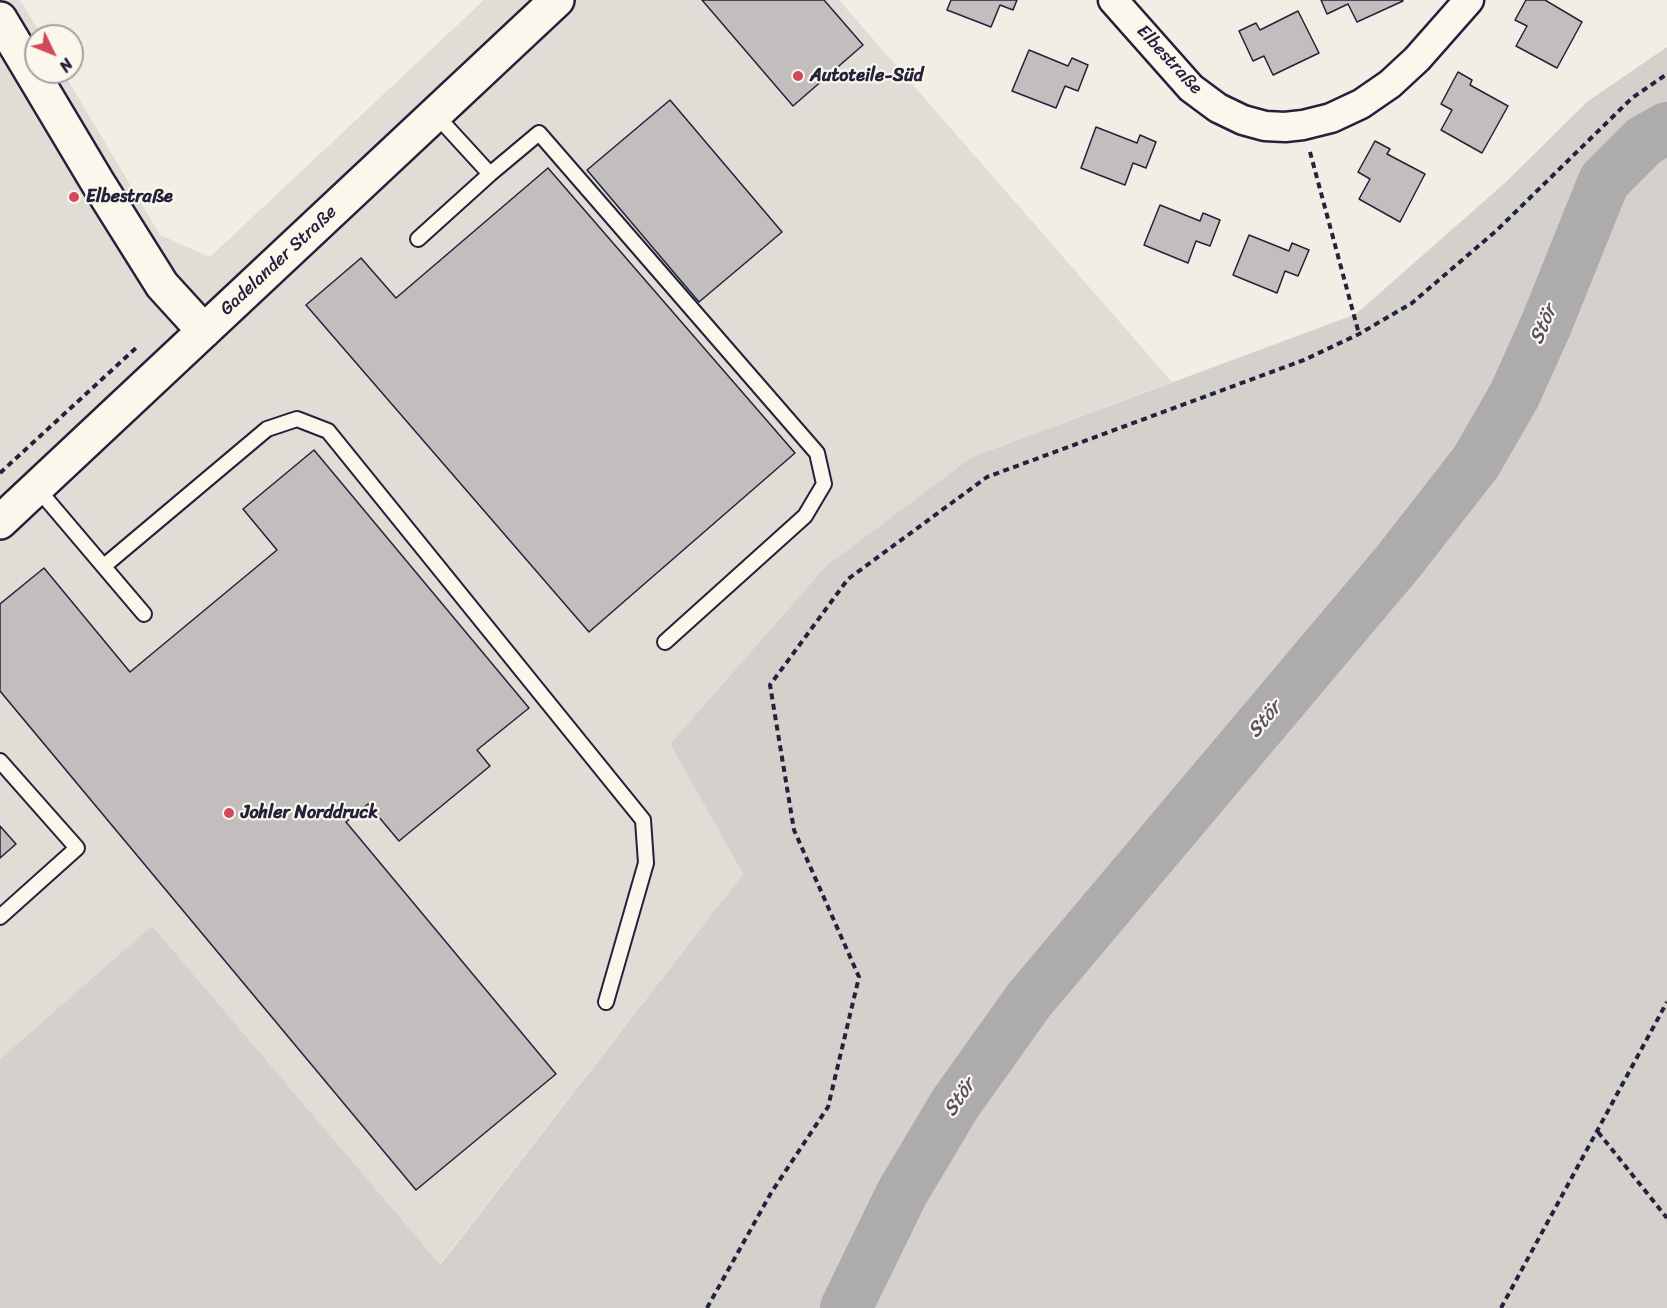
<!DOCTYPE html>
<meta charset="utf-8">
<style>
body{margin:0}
#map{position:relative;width:1667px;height:1308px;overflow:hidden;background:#f2eee5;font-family:Sriracha,sans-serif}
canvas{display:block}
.north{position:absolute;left:24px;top:24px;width:60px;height:60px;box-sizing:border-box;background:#fbf7ec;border:2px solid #a4a2a5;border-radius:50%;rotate:133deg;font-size:16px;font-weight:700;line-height:24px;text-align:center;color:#22223b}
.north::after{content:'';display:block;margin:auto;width:21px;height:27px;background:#d1495b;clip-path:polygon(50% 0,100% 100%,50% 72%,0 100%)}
</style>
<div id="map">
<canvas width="1667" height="1308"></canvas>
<div class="north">N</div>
</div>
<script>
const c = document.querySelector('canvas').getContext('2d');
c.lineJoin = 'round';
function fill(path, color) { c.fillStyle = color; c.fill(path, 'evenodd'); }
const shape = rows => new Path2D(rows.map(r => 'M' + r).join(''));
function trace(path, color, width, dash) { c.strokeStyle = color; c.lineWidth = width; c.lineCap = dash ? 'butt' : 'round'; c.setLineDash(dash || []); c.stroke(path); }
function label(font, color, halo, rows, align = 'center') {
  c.font = font + ' Sriracha,sans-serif'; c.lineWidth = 4.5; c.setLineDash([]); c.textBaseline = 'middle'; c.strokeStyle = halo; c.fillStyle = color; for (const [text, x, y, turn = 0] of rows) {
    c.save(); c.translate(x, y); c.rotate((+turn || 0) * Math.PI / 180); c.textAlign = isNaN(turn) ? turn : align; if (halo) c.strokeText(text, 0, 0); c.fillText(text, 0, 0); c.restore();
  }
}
fill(shape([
 [0,0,20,0,42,36,36,36,36,72,63,72,160,235,210,257,484,0,839,0,1172,382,972,457,826,566,670,744,743,874,439,1265,152,927,0,1059]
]), '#e0dcd6');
fill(shape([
 [1667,47,1667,1308,0,1308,0,1059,152,926,440,1265,743,874,670,744,826,566,972,457,1356,314,1507,181,1588,101]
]), '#d4d1cc');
trace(shape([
 [846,1308,902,1193,955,1104,1029,1000,1398,562,1476,462,1514,396,1546,325,1604,181,1644,141,1667,128]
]), '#aeabad', 52);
const building = shape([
 [702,0,824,0,863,45,793,106,702,0],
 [951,0,1017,0,1013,10,1000,5,991,27,947,10,951,0],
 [1321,0,1402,0,1403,1,1357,22,1348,4,1327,14,1321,0],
 [1526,0,1545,0,1582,22,1557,68,1516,46,1527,26,1515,20,1526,0],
 [1298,11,1319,53,1273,75,1264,56,1253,61,1239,31,1256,23,1260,30,1298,11],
 [1029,50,1068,66,1072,58,1088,65,1078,91,1065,86,1056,108,1012,91,1029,50],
 [1458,72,1472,80,1470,85,1508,106,1482,153,1441,130,1452,110,1441,104,1458,72],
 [670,100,782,232,699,302,587,170,670,100],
 [1096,127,1137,143,1140,135,1156,142,1146,168,1133,163,1125,185,1081,168,1096,127],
 [1375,141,1390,149,1387,154,1425,174,1400,222,1359,199,1370,179,1358,172,1375,141],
 [548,168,795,453,589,632,306,305,361,258,396,298,548,168],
 [1160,205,1200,221,1203,213,1220,220,1210,246,1196,241,1188,263,1144,245,1160,205],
 [1249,235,1289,251,1292,243,1309,250,1298,276,1285,271,1277,293,1233,275,1249,235],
 [314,450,529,708,477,750,490,766,399,841,368,804,346,822,556,1074,416,1190,0,691,0,604,44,568,130,672,277,550,243,509,314,450],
 [0,826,16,844,0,858,0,826]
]);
fill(building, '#c2bebe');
trace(building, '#22223b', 1.5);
const service = shape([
 [435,114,490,174,539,133,817,453,824,484,805,516,665,642],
 [418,239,490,174],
 [37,488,144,614],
 [104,566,267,429,297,419,328,431,643,820,646,863,606,1002],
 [0,761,77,848,0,917]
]);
const minor = shape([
 [1113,0,1191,88,1218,108,1243,120,1265,126,1285,127,1303,125,1331,118,1361,104,1390,84,1417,59,1469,0]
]);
const tertiary = shape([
 [0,19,98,183,162,285,204,331],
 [0,522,557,0]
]);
trace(service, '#22223b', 18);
trace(minor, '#22223b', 33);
trace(tertiary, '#22223b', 38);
trace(shape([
 [1310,152,1359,334],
 [0,473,137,347],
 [1598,1132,1667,1218],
 [707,1308,771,1193,828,1107,859,977,794,830,770,685,848,579,987,477,1304,360,1359,334,1412,303,1496,231,1632,98,1667,74],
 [1501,1308,1667,1002]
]), '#22223b', 4, [6, 4.5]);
trace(service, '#fbf7ec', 14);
trace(minor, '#fbf7ec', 28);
trace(tertiary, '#fbf7ec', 33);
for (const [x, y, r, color] of [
 [798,76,6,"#d1495b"],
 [74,197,6,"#d1495b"],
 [229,813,6,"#d1495b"]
]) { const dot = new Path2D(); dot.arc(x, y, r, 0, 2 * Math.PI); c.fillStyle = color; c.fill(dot); trace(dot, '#fbf7ec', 2); }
label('18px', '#22223b', '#fbf7ec', [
 ["Elbestraße",1169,60,47],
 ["Gadelander Straße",279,261,-43]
]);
label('bold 18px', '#22223b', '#fbf7ec', [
 ["Autoteile-Süd",810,76],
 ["Elbestraße",86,197],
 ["Johler Norddruck",241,813]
], 'left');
label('italic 20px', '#535263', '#fbf7ec', [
 ["Stör",1544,325,-67],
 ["Stör",1265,720,-50],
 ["Stör",960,1098,-56]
]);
</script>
